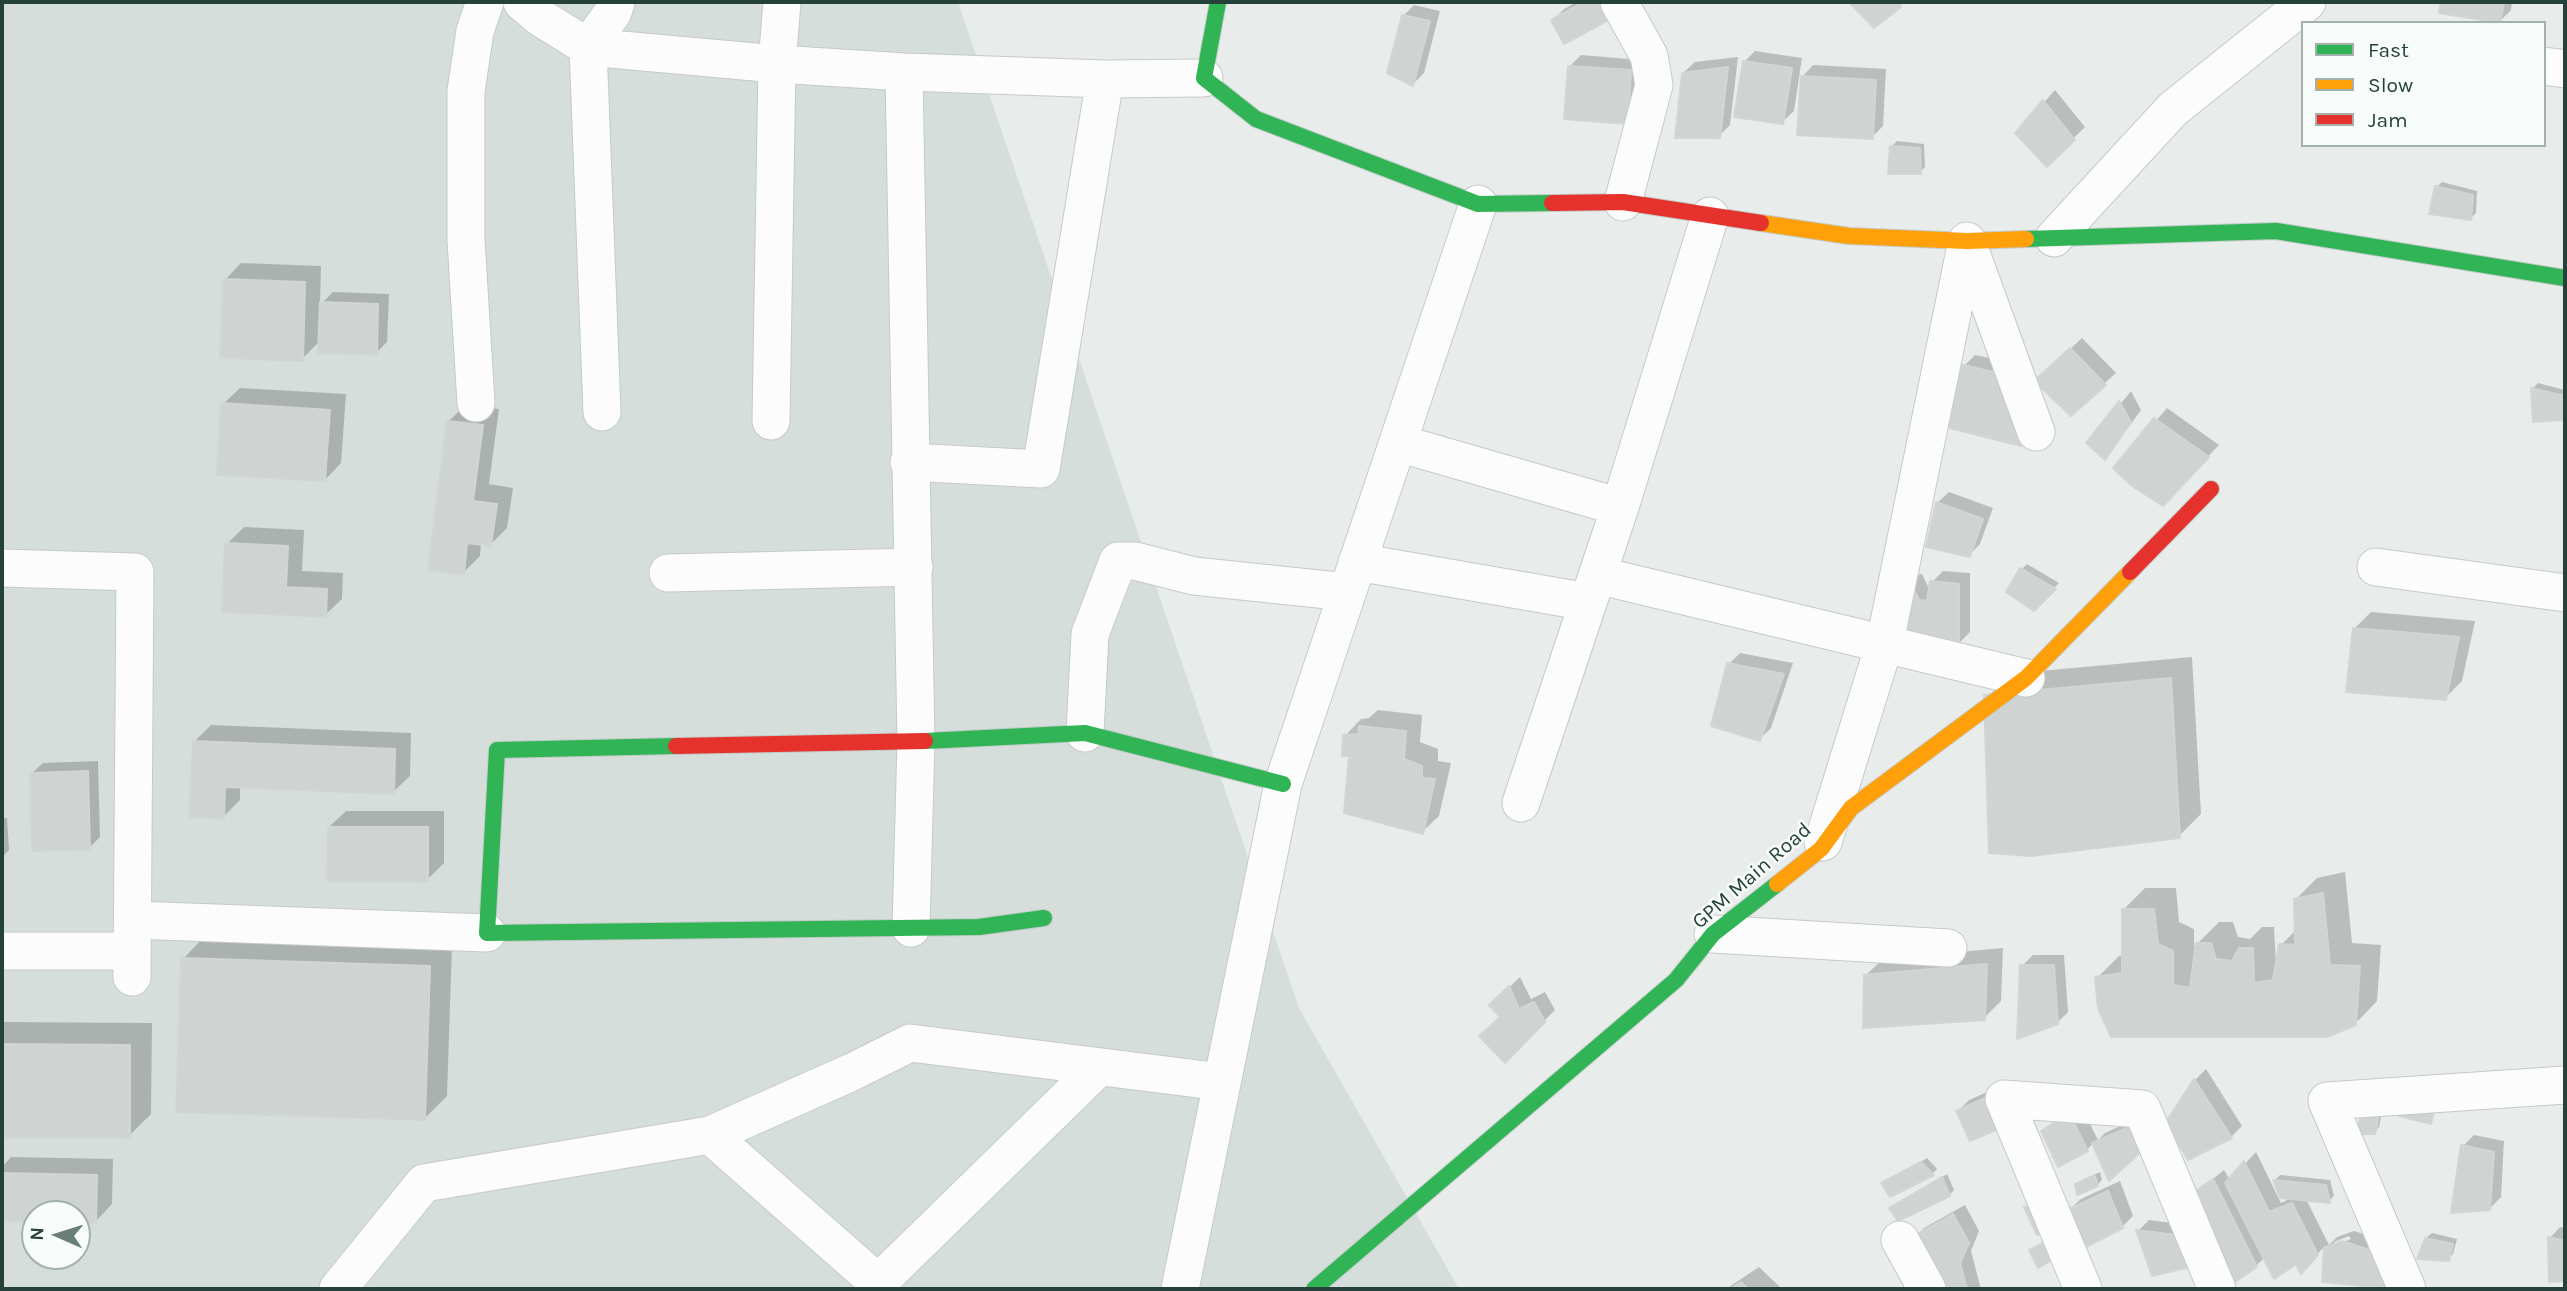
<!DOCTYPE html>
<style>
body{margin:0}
#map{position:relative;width:2567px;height:1291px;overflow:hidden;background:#e8edeb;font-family:Karla,sans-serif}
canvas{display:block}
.frame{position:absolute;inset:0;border:4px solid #24423a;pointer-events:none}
.legend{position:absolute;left:2301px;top:21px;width:245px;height:126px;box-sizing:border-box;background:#f7fbf9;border:2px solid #a3b1ad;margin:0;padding:9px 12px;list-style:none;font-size:21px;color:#24423a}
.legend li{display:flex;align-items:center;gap:14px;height:35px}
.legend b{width:35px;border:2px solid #a3b1ad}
.north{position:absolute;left:21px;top:1200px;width:70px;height:70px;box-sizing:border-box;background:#f7fbf9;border:2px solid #a3b1ad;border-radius:50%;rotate:273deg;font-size:19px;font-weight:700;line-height:28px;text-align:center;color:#24423a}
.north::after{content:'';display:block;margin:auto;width:24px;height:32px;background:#697e78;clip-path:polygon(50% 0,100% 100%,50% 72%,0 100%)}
</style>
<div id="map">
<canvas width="2567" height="1291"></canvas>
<div class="frame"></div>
<ul class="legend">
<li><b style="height:9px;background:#30b455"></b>Fast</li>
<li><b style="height:9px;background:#ff9f0a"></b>Slow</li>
<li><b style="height:9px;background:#e5322d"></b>Jam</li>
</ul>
<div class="north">N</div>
</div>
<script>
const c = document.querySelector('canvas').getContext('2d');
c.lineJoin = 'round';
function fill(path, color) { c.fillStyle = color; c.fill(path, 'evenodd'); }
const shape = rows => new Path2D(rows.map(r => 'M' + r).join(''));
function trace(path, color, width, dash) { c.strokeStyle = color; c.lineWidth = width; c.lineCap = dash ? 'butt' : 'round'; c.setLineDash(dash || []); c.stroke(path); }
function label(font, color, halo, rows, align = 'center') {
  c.font = font + ' Karla,sans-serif'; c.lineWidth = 5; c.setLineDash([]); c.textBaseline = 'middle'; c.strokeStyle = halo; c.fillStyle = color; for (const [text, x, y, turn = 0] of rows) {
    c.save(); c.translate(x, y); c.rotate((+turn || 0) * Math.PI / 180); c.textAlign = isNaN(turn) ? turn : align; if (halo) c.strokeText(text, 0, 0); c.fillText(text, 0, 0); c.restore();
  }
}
fill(shape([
 [2,2,958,2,1299,1008,1459,1289,2,1289],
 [35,1214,77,1214,77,1256,35,1256]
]), '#d6dedb');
fill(shape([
 [1577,2,1624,2,1553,20,1564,9],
 [1852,2,1904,2,1874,26],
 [2443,2,2512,2,2511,10,2500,21,2441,11],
 [1414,5,1440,11,1424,73,1413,84,1403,16],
 [1755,51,1802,58,1794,111,1782,122,1744,62],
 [1581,55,1642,60,1627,122,1570,66],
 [1738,57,1730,125,1719,136,1683,73,1695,62],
 [1813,65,1886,69,1883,126,1872,137,1802,77],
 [2055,90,2085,127,2047,164,2017,133],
 [1897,141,1924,144,1925,167,1920,172,1891,147],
 [2442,182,2477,191,2476,213,2471,218,2437,187],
 [241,263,321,266,320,305,333,292,389,294,387,342,376,353,320,341,302,359,225,280],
 [2082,338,2116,373,2071,413,2048,370],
 [1975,355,2017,364,2031,434,2020,444,1964,366],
 [2538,383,2565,390,2565,416,2563,419,2533,388],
 [240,388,346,394,341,463,325,480,223,404],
 [2131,391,2141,410,2115,446,2105,457,2089,443],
 [465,405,499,409,489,484,513,488,507,528,491,544,481,543,480,556,463,573,448,422],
 [2167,408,2219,445,2163,504,2116,468],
 [1949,492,1993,508,1980,544,1969,555,1929,546,1938,502],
 [244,527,304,530,302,571,343,573,342,599,325,615,224,610,227,544],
 [2027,564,2059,583,2033,609,2022,569],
 [1943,571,1970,573,1970,632,1959,643,1907,642,1909,577,1922,574,1930,591,1932,582],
 [2371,612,2475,621,2462,681,2445,698,2354,629],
 [1740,653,1793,663,1771,728,1760,739,1729,664],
 [2192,657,2201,814,2179,836,2008,674],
 [1378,710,1422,715,1420,742,1438,749,1438,761,1451,763,1439,816,1422,832,1345,736,1361,719,1369,718],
 [211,725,411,733,410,776,393,792,240,786,240,800,223,817,194,742],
 [98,761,100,837,89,848,31,774,43,763],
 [346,811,444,811,444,863,427,880,329,827],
 [2,818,7,818,9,850,2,857],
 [2345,872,2352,943,2381,945,2377,1001,2355,1024,2097,978,2119,956,2124,955,2123,910,2145,888,2176,888,2179,922,2194,929,2194,947,2219,922,2233,922,2238,937,2250,939,2262,927,2274,927,2276,964,2281,945,2297,929,2295,900,2317,878],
 [204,937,452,945,447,1096,425,1118,183,959],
 [2003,948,2001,1001,1984,1018,1866,975,1883,959],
 [2033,955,2064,955,2068,1012,2057,1023,2022,966],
 [1520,977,1531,999,1545,992,1555,1010,1505,1060,1502,1016,1491,1005],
 [2,1022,152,1023,151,1114,129,1136,2,1135],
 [2206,1069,2242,1126,2231,1137,2168,1122,2195,1080],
 [2003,1085,2015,1113,1958,1111,1969,1100],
 [2384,1102,2379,1127,2374,1132,2358,1132],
 [2080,1104,2098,1140,2105,1133,2145,1115,2155,1136,2093,1143,2087,1150,2043,1132,2054,1121],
 [2474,1135,2504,1141,2501,1197,2490,1208,2463,1146],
 [2256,1152,2281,1203,2293,1197,2281,1196,2275,1180,2280,1175,2330,1180,2334,1196,2329,1201,2306,1199,2329,1245,2337,1237,2354,1231,2390,1242,2324,1280,2326,1245,2312,1260,2296,1261,2275,1276,2265,1257,2256,1266,2192,1196,2224,1170,2230,1180],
 [2349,1236,2351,1239,2334,1246,2334,1242],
 [11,1157,113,1159,112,1204,96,1221,77,1221,77,1214,35,1214,35,1220,2,1220,2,1167],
 [1927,1158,1937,1169,1933,1173,1890,1194,1884,1183],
 [2100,1172,2102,1180,2097,1185,2077,1185,2082,1180],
 [1947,1174,1954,1190,1949,1195,1891,1209],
 [2120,1181,2133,1216,2122,1227,2069,1210,2081,1199],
 [1965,1205,1979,1231,1971,1251,1981,1289,1942,1289,1913,1239,1924,1228],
 [2149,1220,2196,1226,2208,1253,2138,1231],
 [2560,1227,2565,1228,2565,1279,2550,1280,2550,1238],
 [2432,1233,2457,1239,2453,1254,2448,1259,2426,1238],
 [1759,1267,1782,1289,1726,1289]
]), '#0003');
const building = shape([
 [1583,2,1607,2,1616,16,1564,44,1551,20,1583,2],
 [1849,2,1895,2,1901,7,1874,28,1849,2],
 [2441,2,2504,2,2500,23,2439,13,2441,2],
 [1402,15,1430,21,1413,86,1387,73,1402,15],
 [1743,61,1792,68,1783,124,1734,117,1743,61],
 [1568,66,1631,70,1628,124,1564,119,1568,66],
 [1728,67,1720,138,1675,138,1682,73,1728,67],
 [1801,76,1876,80,1873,139,1797,135,1801,76],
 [2043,100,2075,140,2047,167,2015,133,2043,100],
 [1890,146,1920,148,1921,174,1888,174,1890,146],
 [2435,186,2473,195,2471,220,2429,214,2435,186],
 [223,279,305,282,303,361,220,358,223,279],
 [320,302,378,304,377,355,318,353,320,302],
 [2070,348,2106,385,2071,416,2034,381,2070,348],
 [1963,365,2006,375,2021,446,1946,427,1963,365],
 [2531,388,2565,396,2563,420,2533,422,2531,388],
 [2119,401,2131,422,2105,460,2086,443,2119,401],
 [221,403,330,410,325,481,217,475,221,403],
 [2154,418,2209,457,2163,506,2132,486,2113,468,2154,418],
 [447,421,483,425,473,501,497,504,491,546,467,543,464,575,428,570,447,421],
 [1936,502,1983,519,1970,557,1926,547,1936,502],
 [225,543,288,546,286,587,327,589,326,617,222,612,225,543],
 [2020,568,2056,589,2034,611,2006,592,2020,568],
 [1930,581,1959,584,1959,645,1905,643,1896,587,1911,584,1919,600,1927,601,1930,581],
 [2353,628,2459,637,2446,700,2346,692,2353,628],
 [1727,663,1784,674,1760,741,1711,726,1727,663],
 [2171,678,2180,838,2031,856,1989,853,1984,695,2171,678],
 [1359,726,1406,731,1404,759,1422,766,1422,778,1435,779,1423,834,1344,813,1349,756,1342,756,1343,735,1358,734,1359,726],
 [193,741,395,749,394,794,225,787,224,819,189,817,193,741],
 [88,771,90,850,32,851,30,773,88,771],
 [328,827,428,827,428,882,327,881,328,827],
 [2323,893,2330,965,2360,966,2356,1025,2327,1037,2111,1037,2098,1008,2095,977,2122,973,2122,909,2154,909,2158,944,2173,951,2173,985,2190,988,2196,943,2211,943,2216,959,2232,961,2239,948,2253,948,2254,983,2273,980,2279,944,2295,945,2294,899,2323,893],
 [181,958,430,966,425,1120,176,1112,181,958],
 [1987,964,1985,1020,1863,1028,1864,975,1987,964],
 [2020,965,2054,965,2058,1024,2017,1039,2020,965],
 [1509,986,1519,1009,1534,1002,1545,1022,1505,1063,1479,1036,1500,1017,1489,1005,1509,986],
 [2,1044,130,1045,130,1138,2,1137,2,1044],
 [2194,1079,2232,1138,2188,1160,2166,1122,2194,1079],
 [1992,1095,2005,1126,1970,1141,1956,1111,1992,1095],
 [2399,1103,2435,1105,2431,1124,2399,1116,2399,1103],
 [2380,1107,2375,1134,2356,1134,2363,1108,2380,1107],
 [2069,1113,2088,1151,2058,1167,2041,1131,2069,1113],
 [2134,1125,2145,1148,2109,1181,2092,1143,2134,1125],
 [2461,1145,2494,1152,2490,1210,2451,1213,2461,1145],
 [2244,1161,2295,1265,2274,1279,2225,1183,2244,1161],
 [1921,1162,1934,1175,1890,1197,1881,1183,1921,1162],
 [2,1173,97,1175,96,1223,77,1223,77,1214,35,1214,35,1222,2,1221,2,1173],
 [2095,1176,2098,1186,2077,1195,2075,1184,2095,1176],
 [1942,1177,1950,1196,1898,1221,1889,1208,1942,1177],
 [2213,1179,2257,1267,2235,1282,2190,1195,2213,1179],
 [2273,1180,2326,1185,2330,1203,2280,1198,2273,1180],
 [2108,1191,2123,1228,2082,1249,2067,1210,2108,1191],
 [2038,1203,2049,1228,2037,1235,2024,1207,2038,1203],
 [2292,1203,2318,1255,2301,1274,2269,1212,2292,1203],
 [1953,1214,1969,1243,1960,1263,1967,1289,1940,1289,1910,1238,1953,1214],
 [2136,1230,2185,1236,2198,1265,2152,1276,2136,1230],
 [2548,1237,2565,1241,2565,1281,2549,1282,2548,1237],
 [2425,1238,2453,1244,2449,1261,2417,1259,2425,1238],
 [2051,1239,2059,1256,2038,1268,2029,1250,2051,1239],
 [2342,1241,2379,1253,2395,1289,2322,1282,2324,1248,2342,1241],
 [1741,1282,1748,1289,1731,1289,1741,1282]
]);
fill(building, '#cfd4d2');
trace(building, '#d1d6d4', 2);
const street = shape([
 [522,2,541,18,588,47,777,64,904,72],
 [1619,2,1649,56,1654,85,1623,202],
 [2544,66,2565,69],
 [2054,238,2173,109,2307,2],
 [1967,242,2036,432],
 [476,403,466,240,466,91,475,31,485,2],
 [602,412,588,47,613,12,616,2],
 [771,421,777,64,782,2],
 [1398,443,1620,507],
 [909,462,1041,469,1105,79],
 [1357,562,1588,602],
 [2376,567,2565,593],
 [2,568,135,572,132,977],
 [668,573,914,567],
 [1597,575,2026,678],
 [1085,733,1090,634,1118,561,1135,561,1194,576,1347,592],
 [1521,803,1620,507,1710,216],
 [1823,842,1885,642,1967,241],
 [133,920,487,933],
 [911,928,916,741,904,72,1105,79,1204,78],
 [1713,934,1948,948],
 [2,951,132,951],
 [710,1135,852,1072,910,1043,1222,1082],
 [1900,1240,1927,1289],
 [338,1289,424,1183,710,1135,878,1283,1099,1067],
 [1180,1289,1283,784,1478,204],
 [2083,1289,2004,1099,2142,1109,2217,1289],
 [2407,1289,2327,1101,2565,1085]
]);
const fast = shape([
 [1218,2,1204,78,1256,119,1478,204,1552,203],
 [2026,239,2276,231,2565,278],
 [925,741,1085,733,1283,784],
 [676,746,497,750,487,933,979,927,1044,918],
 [1314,1289,1676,980,1713,934,1777,884]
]);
const slow = shape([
 [1761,223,1849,236,1967,241,2026,239],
 [1777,884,1821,849,1851,808,2026,678,2130,572]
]);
const jam = shape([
 [1552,203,1623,202,1761,223],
 [2130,572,2211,489],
 [676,746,925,741]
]);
trace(street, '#c5cac8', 39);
trace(fast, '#c3cbc8', 18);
trace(slow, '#c3cbc8', 18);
trace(jam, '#c3cbc8', 18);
trace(street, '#fcfcfc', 37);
trace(fast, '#30b455', 16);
trace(slow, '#ff9f0a', 16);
trace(jam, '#e5322d', 16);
label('21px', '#24423a', '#f7fbf9', [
 ["GPM Main Road",1752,876,-41]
]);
</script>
